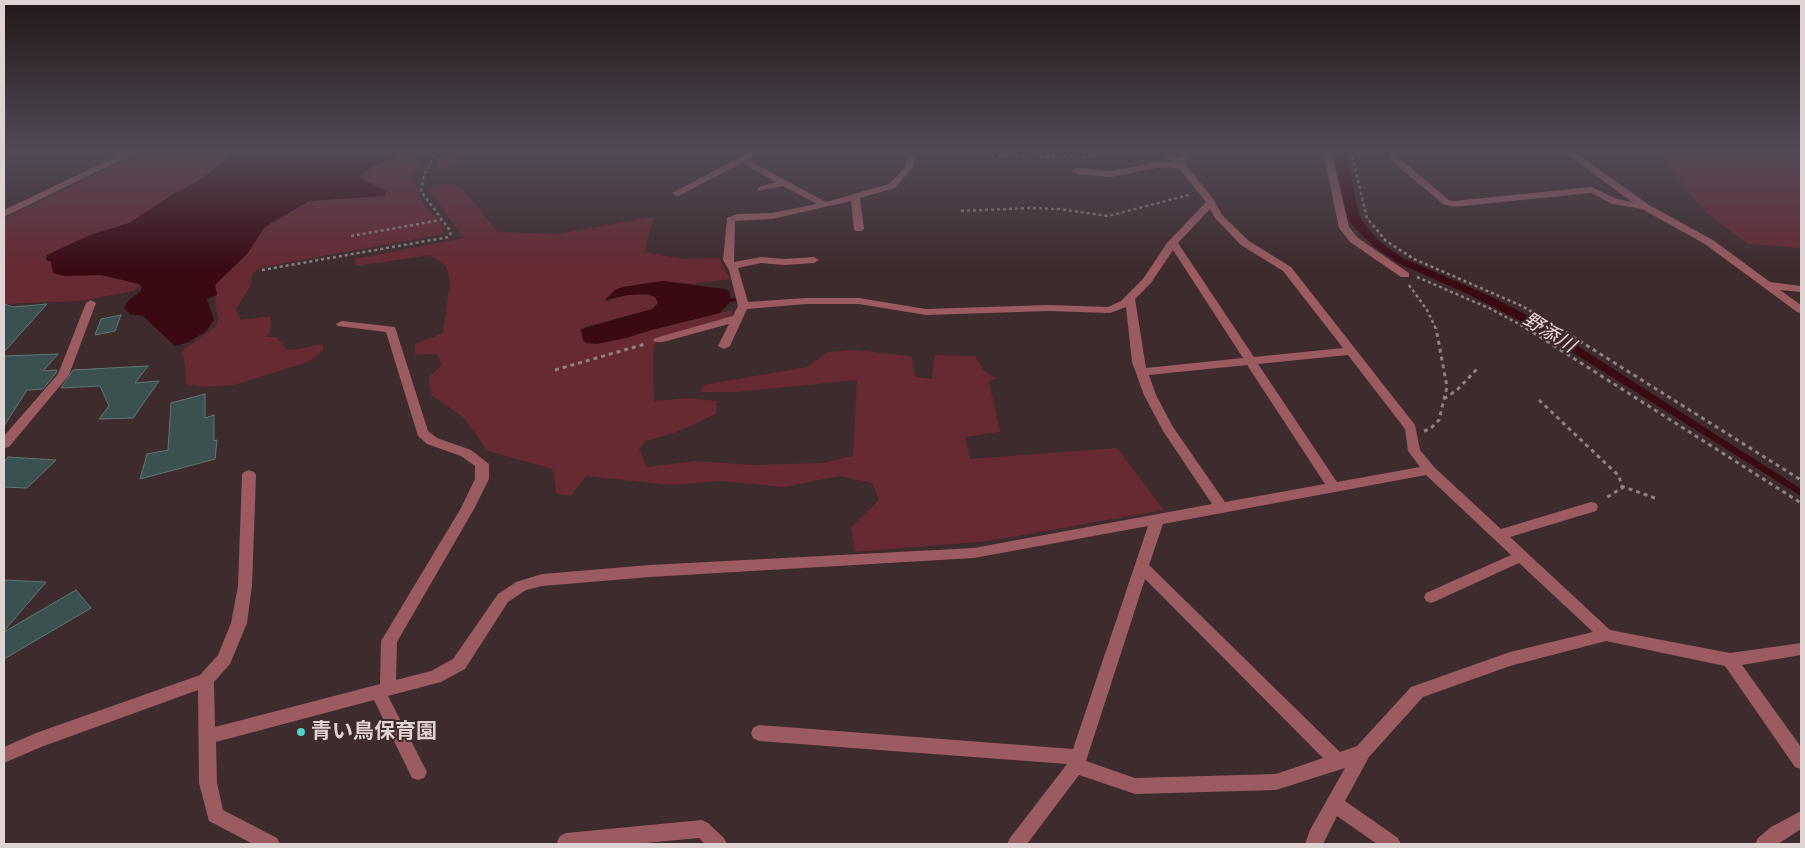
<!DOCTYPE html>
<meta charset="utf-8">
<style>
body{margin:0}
#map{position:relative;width:1805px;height:848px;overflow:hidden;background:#3e2b2d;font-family:"IBM Plex Sans",sans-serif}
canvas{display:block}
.frame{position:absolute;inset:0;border:5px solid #dfd3d3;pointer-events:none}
</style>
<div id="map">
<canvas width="1805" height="848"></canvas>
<div class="frame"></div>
</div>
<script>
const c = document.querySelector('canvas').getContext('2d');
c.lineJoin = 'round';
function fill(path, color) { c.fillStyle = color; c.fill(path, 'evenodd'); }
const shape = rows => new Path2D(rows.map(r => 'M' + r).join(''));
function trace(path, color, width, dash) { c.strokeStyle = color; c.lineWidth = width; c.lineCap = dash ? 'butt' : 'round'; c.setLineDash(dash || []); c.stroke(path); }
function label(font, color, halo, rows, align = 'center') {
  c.font = font + ' "IBM Plex Sans","Noto Sans JP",sans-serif'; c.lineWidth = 4; c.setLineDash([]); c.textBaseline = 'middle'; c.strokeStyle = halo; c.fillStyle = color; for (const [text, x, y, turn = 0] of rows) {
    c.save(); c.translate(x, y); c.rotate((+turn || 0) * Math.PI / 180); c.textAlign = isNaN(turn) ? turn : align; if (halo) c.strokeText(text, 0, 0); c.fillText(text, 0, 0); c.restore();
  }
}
fill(shape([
 [143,151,237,151,204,177,131,223,100,231,47,255,46,260,53,262,54,274,92,274,133,282,139,286,134,291,79,301,4,304,4,219],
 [414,151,433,151,413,159,413,162,422,165,410,177,416,184,419,197,444,228,443,234,262,267,253,273,251,285,236,309,240,320,271,316,270,332,265,337,277,337,286,349,294,350,323,344,323,351,308,362,234,385,203,387,186,384,185,364,181,352,215,327,219,318,215,305,216,283,248,253,261,232,272,222,302,203,321,199,385,196,386,190,362,179,363,174,395,157],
 [447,151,462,151,457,166,445,170,437,167,437,159],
 [1656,151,1801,151,1801,248,1748,244,1706,213],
 [451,183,463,190,498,232,557,234,654,217,644,252,683,259,719,258,730,279,693,284,664,281,622,287,606,298,606,302,626,295,644,294,657,298,658,304,651,310,587,326,580,331,584,342,597,344,732,310,732,317,656,338,653,354,654,401,688,398,717,401,716,414,677,432,646,441,639,449,647,467,695,461,753,465,822,463,853,456,857,380,737,392,701,392,703,385,807,367,828,352,853,350,911,356,915,377,932,379,935,355,975,356,984,371,995,378,989,382,1000,432,965,437,970,459,1117,448,1164,510,989,541,855,552,851,527,879,500,872,483,839,476,785,487,720,481,671,485,586,476,571,496,556,493,553,469,488,451,463,417,431,395,429,377,442,365,437,354,415,355,415,344,443,333,450,284,447,267,430,255,357,266,354,259,464,238,428,188]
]), '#672932');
fill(shape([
 [237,151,398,151,394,159,372,167,360,175,362,180,386,191,385,196,309,201,265,227,247,254,215,285,217,295,207,299,214,320,206,331,189,342,175,346,143,316,130,314,124,308,129,300,140,292,142,287,139,284,102,275,65,276,53,273,51,262,46,260,47,255,88,236,129,223,175,193,203,178],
 [1334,151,1346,151,1359,215,1363,222,1377,239,1391,250,1403,258,1494,298,1543,324,1801,489,1801,496,1534,328,1470,295,1398,263,1373,246,1352,225,1347,217],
 [663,281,724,289,729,291,730,298,744,299,730,302,720,313,651,330,626,338,597,344,586,343,583,340,581,329,652,309,658,303,655,297,648,294,628,295,605,300,615,290,623,287]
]), '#3a0912');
const building = shape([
 [4,304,13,307,47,304,4,352,4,304],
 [121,315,115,331,95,335,101,319,121,315],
 [58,354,43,371,57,370,56,373,43,389,27,390,4,426,4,356,58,354],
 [148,366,135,383,159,381,133,418,99,419,109,406,100,386,61,388,73,370,148,366],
 [205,394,205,418,214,415,214,441,217,440,215,459,140,479,147,454,168,450,171,403,205,394],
 [8,457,56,460,27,488,4,487,4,462,8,457],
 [4,580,46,582,4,631,4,580],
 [76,590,91,608,4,659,4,632,76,590]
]);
fill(building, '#3a514f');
trace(building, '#5f7774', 1);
trace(shape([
 [414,151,432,151],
 [1351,151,1367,218,1386,241,1414,259,1522,306,1561,329],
 [986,156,1083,157,1120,151],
 [961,211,1031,208,1059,209,1108,216,1189,195],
 [351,236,441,220],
 [262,270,449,237,451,232,421,191,424,175,437,151],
 [1417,277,1491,309,1528,329],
 [1409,285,1427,310,1436,329]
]), '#8f8081', 2.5, [3, 3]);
trace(shape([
 [1526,328,1801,503],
 [1559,328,1801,480],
 [555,370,645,344],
 [1444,399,1458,389,1477,369],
 [1539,400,1619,476,1622,488,1604,499],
 [1424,431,1430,429,1439,420,1447,387,1436,328],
 [1621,486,1655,498]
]), '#8f8081', 3, [4, 4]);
fill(shape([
 [128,151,139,151,4,217,4,210,128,151],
 [752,151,763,151,748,160,826,202,889,184,906,166,907,151,915,151,914,166,895,188,860,198,864,229,862,231,856,231,854,229,851,201,772,219,735,221,734,262,761,257,784,259,814,257,819,260,814,263,784,265,761,263,738,268,748,302,806,298,859,298,926,309,1049,305,1108,307,1121,301,1143,279,1167,243,1206,202,1179,168,1157,168,1112,177,1076,174,1071,171,1076,168,1112,171,1157,162,1174,162,1159,151,1169,151,1179,158,1188,151,1197,151,1184,162,1214,200,1222,215,1249,241,1291,267,1415,425,1420,450,1434,467,1501,529,1591,502,1596,503,1598,507,1596,511,1510,537,1610,630,1730,653,1801,643,1801,655,1742,665,1801,747,1801,769,1795,767,1725,666,1606,641,1510,666,1423,697,1369,757,1345,801,1398,838,1401,844,1377,844,1337,816,1323,844,1305,844,1310,830,1345,768,1276,790,1135,794,1079,775,1027,844,1007,844,1010,838,1067,764,759,741,753,738,751,733,753,728,759,725,1073,749,1148,526,974,558,650,577,542,586,526,590,508,602,465,669,441,682,388,696,427,772,424,778,418,780,412,778,374,700,216,742,217,783,223,810,277,838,280,844,253,844,209,821,199,783,198,690,41,747,4,763,4,747,36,733,200,675,218,655,231,623,238,586,242,475,244,472,249,470,254,472,256,475,252,586,247,623,230,664,214,682,215,727,380,684,381,641,461,508,475,479,475,466,461,456,427,444,418,436,386,332,338,326,336,324,342,321,395,327,428,431,437,438,471,450,489,464,489,479,474,509,397,642,396,680,431,671,453,659,498,594,516,582,542,574,650,565,974,548,1212,504,1163,431,1144,395,1132,362,1126,307,1110,313,1049,311,926,315,859,304,806,304,747,309,730,346,724,349,718,346,729,324,663,342,655,342,653,340,655,338,733,316,738,306,729,270,723,260,727,218,737,214,772,213,817,204,783,186,758,191,758,187,776,182,742,163,680,195,677,196,672,193,752,151],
 [1210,209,1215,218,1241,245,1283,271,1343,348,1254,357,1178,243,1210,209],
 [1173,250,1243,358,1146,368,1135,299,1151,283,1173,250],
 [1348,355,1405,429,1408,451,1420,467,1337,482,1258,364,1348,355],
 [1247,365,1325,484,1225,502,1173,427,1156,395,1149,375,1247,365],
 [1426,475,1511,555,1426,593,1424,597,1426,601,1431,603,1436,601,1519,563,1593,632,1510,652,1411,687,1357,746,1340,752,1149,565,1163,524,1426,475],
 [1145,579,1323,758,1276,774,1135,778,1086,761,1145,579],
 [1323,151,1331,151,1349,227,1358,238,1409,273,1409,277,1401,277,1350,242,1339,228,1323,151],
 [1385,151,1393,151,1399,158,1449,200,1453,201,1592,187,1617,199,1632,202,1563,151,1573,151,1649,205,1713,240,1770,282,1801,286,1801,292,1780,290,1801,305,1801,313,1797,312,1705,244,1642,209,1612,204,1591,193,1453,207,1443,204,1393,162,1385,151],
 [91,300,96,303,69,375,9,447,4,448,4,436,58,374,86,303,91,300],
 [1801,811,1801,829,1778,844,1755,844,1758,838,1771,827,1801,811],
 [702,820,708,823,724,838,727,844,705,844,699,838,635,844,558,844,557,842,560,836,566,833,702,820]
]), '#9b5b61');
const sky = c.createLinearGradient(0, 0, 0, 270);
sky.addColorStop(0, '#221819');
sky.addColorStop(0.56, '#524a57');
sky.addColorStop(1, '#524a5700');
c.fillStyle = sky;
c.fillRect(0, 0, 1805, 270);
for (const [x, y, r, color] of [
 [301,732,5,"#55cec5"]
]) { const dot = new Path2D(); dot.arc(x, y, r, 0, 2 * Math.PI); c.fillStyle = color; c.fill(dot); trace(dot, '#3e2b2d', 2); }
label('italic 19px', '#f7dbdc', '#3e2b2d', [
 ["野添川",1549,333,32]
]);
label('bold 21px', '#dfd3d3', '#3e2b2d', [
 ["青い鳥保育園",311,732]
], 'left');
</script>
